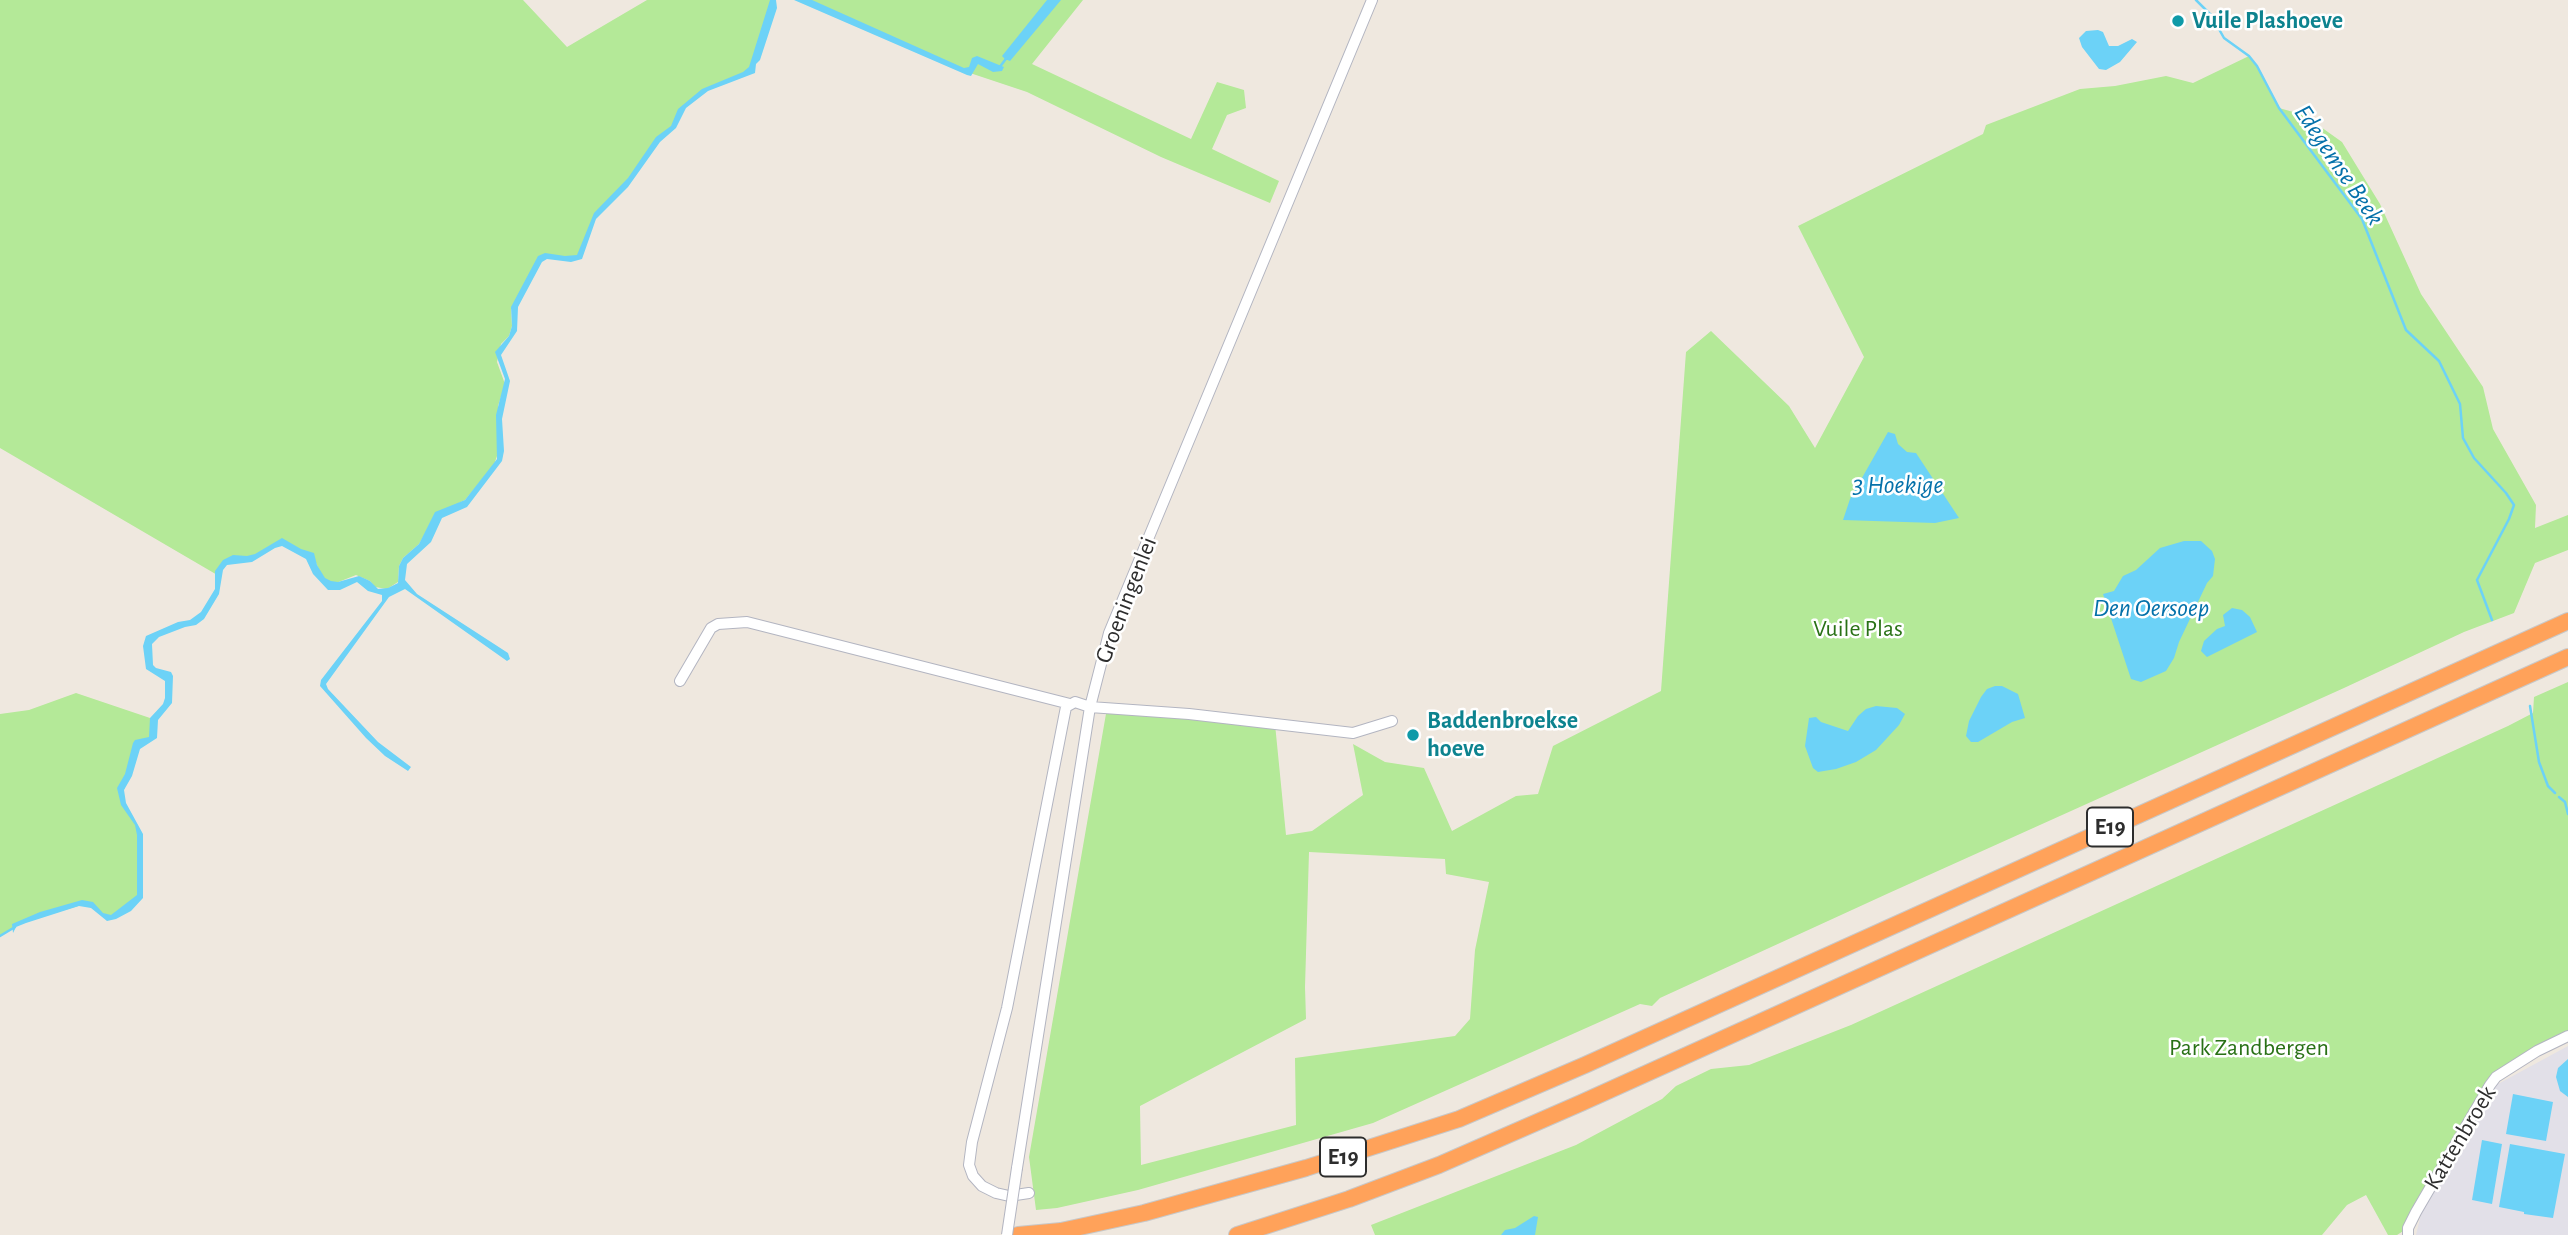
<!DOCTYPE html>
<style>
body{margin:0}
canvas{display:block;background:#efe8df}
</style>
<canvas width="2568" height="1235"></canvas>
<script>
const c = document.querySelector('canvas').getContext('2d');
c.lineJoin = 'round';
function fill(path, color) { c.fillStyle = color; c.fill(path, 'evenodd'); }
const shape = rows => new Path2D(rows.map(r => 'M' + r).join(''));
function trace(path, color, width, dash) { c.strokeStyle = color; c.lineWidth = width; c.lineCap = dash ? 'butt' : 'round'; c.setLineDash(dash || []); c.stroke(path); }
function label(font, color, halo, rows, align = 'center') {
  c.font = font + ' "Alegreya Sans",sans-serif'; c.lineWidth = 5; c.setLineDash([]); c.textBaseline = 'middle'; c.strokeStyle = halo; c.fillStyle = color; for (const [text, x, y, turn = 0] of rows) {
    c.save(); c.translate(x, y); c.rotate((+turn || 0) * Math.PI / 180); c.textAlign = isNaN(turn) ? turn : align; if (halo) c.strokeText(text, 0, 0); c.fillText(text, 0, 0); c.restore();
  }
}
fill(shape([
 [2568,1046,2568,1235,2416,1235,2421,1214,2491,1091,2496,1085]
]), '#e2e0e8');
fill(shape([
 [0,0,523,0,567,47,647,0,773,0,752,70,706,90,686,106,675,127,658,139,637,171,594,218,576,259,544,256,514,309,511,309,512,326,509,336,501,344,497,362,505,384,498,406,498,453,494,465,465,500,436,514,419,544,403,558,399,566,398,582,387,589,375,587,370,581,356,575,331,585,324,580,316,563,284,542,262,554,237,559,222,566,219,576,0,448],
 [803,0,1083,0,1032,64,1191,139,1217,82,1244,90,1246,108,1227,115,1212,149,1279,181,1270,203,1161,157,1027,92,970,73],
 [2249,56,2257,66,2279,108,2304,115,2342,142,2380,204,2421,294,2483,387,2493,429,2536,505,2535,528,2568,515,2568,550,2535,563,2514,613,2464,632,2344,688,1889,893,1660,998,1652,1006,1640,1004,1373,1123,1138,1190,1057,1208,1036,1210,1029,1157,1107,708,1275,724,1286,835,1312,831,1363,795,1353,744,1385,762,1424,768,1452,831,1516,796,1538,794,1553,746,1661,691,1686,352,1711,331,1789,406,1815,448,1864,357,1798,226,1983,134,1986,125,2080,89,2115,86,2166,76,2193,83],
 [1309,852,1445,859,1446,874,1489,882,1475,950,1470,1019,1455,1036,1295,1058,1296,1125,1141,1165,1140,1106,1306,1019,1305,987],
 [2568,682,2568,1036,2496,1077,2408,1228,2397,1235,2388,1235,2366,1195,2347,1205,2322,1235,1375,1235,1371,1225,1576,1145,1662,1099,1676,1086,1711,1069,1749,1065,1851,1025,2508,726,2533,713,2534,697],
 [76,693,153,719,151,739,141,742,121,798,138,828,141,890,135,903,108,918,85,904,21,923,0,936,0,714,29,710]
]), '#b4e998');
fill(shape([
 [770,0,776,0,777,8,760,60,756,64,755,73,708,91,686,108,676,128,660,142,628,187,596,219,582,259,571,262,547,259,542,262,518,307,517,331,501,355,510,381,502,419,504,451,502,461,467,507,442,518,431,542,407,564,405,580,417,594,508,653,510,659,507,661,405,589,389,597,326,684,328,689,378,742,411,767,408,771,385,756,366,738,320,686,321,680,382,601,382,595,368,591,357,582,340,590,328,590,313,574,306,559,282,546,275,548,252,562,227,565,223,570,219,594,204,619,196,625,185,627,159,637,152,644,153,665,156,668,171,672,173,676,172,703,158,720,157,738,140,749,132,776,124,790,126,803,143,834,143,898,131,911,116,919,107,921,91,908,79,906,26,923,16,927,13,933,12,924,40,912,82,900,93,902,103,913,111,915,137,895,137,835,135,825,121,805,117,788,125,774,133,743,135,740,149,737,150,718,163,704,165,698,165,681,146,669,143,646,146,636,178,622,190,620,201,612,215,589,215,571,223,560,233,555,247,556,255,554,282,538,301,549,314,553,317,565,325,578,331,581,338,582,359,576,370,581,378,589,388,588,398,583,399,566,403,558,419,544,435,512,465,500,497,459,496,415,505,379,495,352,509,336,512,326,511,307,538,256,545,253,565,256,577,255,594,213,628,178,656,137,671,126,678,109,702,89,743,72,749,67],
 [794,0,812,0,964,68,969,67,972,58,977,56,1004,67,1002,71,993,72,978,64,971,76,967,75],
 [1047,0,1061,0,1010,61,1005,59,1002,56],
 [2098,30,2103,32,2109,46,2118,46,2132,39,2137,42,2120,62,2106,70,2099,69,2082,47,2079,38,2086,31],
 [1888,432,1895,434,1898,444,1907,452,1916,453,1959,518,1935,523,1843,520,1850,499],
 [2184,541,2201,541,2212,551,2215,559,2213,576,2207,583,2179,642,2174,658,2166,671,2141,682,2131,679,2103,594,2114,591,2123,576,2136,570,2160,548],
 [2232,608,2242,610,2250,617,2257,632,2207,657,2201,651,2204,641,2217,629,2225,626,2223,615],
 [1995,686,2002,686,2018,694,2025,718,2012,722,1978,742,1971,742,1966,736,1969,721,1981,697,1987,689],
 [1876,706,1897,708,1905,714,1899,725,1876,750,1856,762,1836,769,1818,772,1813,768,1805,746,1809,718,1816,717,1821,722,1848,731,1858,716,1866,709],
 [2568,1059,2568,1097,2560,1091,2556,1077,2558,1068],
 [2513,1094,2553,1102,2546,1141,2506,1134],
 [2482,1140,2502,1144,2492,1204,2472,1200],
 [2510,1144,2565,1154,2553,1218,2524,1214,2524,1212,2499,1207],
 [1534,1216,1538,1217,1535,1235,1501,1235,1505,1230,1515,1228]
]), '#6cd2f7');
trace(shape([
 [2196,0,2211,15,2224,38,2249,56,2257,66,2279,108,2362,219,2406,330,2439,361,2460,404,2463,438,2474,458,2506,493,2514,505,2509,519,2477,580,2492,620],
 [999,68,1008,56],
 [2530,706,2539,762,2548,786,2555,793],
 [2559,797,2565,802,2568,814],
 [0,936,15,927]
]), '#6cd2f7', 2.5);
const minor = shape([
 [680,681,711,628,718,624,747,622,1070,704],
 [1017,1168,1090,707,1109,633,1372,0],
 [1029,1193,1009,1196,996,1193,982,1186,973,1176,969,1165,972,1142,1007,1008,1066,707,1075,702,1090,707,1189,714,1353,733,1392,721],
 [2408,1235,2408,1228,2416,1212,2490,1085,2496,1077,2537,1051,2568,1036]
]);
const highway = shape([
 [1018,1235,1061,1231,1144,1213,1306,1168,1459,1119,1585,1065,2568,621],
 [1237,1235,1349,1199,1439,1165,1581,1103,2568,657]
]);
trace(minor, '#b3b5c1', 12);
trace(highway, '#c8c8c8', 18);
trace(minor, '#fff', 10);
trace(highway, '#ffa25a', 16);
const minorBridge = shape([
 [1007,1235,1017,1168]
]);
trace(minorBridge, '#b3b5c1', 12, []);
trace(minorBridge, '#fff', 10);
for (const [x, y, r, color] of [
 [2178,21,7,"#0f9aa8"],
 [1413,735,7,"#0f9aa8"]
]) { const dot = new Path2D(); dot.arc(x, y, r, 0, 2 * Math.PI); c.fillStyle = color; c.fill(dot); trace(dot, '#fff', 2.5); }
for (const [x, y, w] of [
 [2110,827,46],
 [1343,1157,46]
]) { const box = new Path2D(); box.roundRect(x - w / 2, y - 19.5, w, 39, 5); c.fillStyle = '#fff'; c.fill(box); trace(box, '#2d2d2d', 2); }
label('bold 23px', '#2d2d2d', null, [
 ["E19",2110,827],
 ["E19",1343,1157]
]);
label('bold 24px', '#0d838f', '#fff', [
 ["Vuile Plashoeve",2192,21],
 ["Baddenbroekse",1427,721],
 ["hoeve",1427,749]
], 'left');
label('24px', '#2d2d2d', '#fff', [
 ["Groeningenlei",1126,600,-69],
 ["Kattenbroek",2460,1138,-59]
]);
label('24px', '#297116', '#fff', [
 ["Vuile Plas",1858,629],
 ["Park Zandbergen",2249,1048]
]);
label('italic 26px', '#0471aa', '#fff', [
 ["Edegemse Beek",2339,165,56],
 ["3 Hoekige",1898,485],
 ["Den Oersoep",2151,608]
]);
</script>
